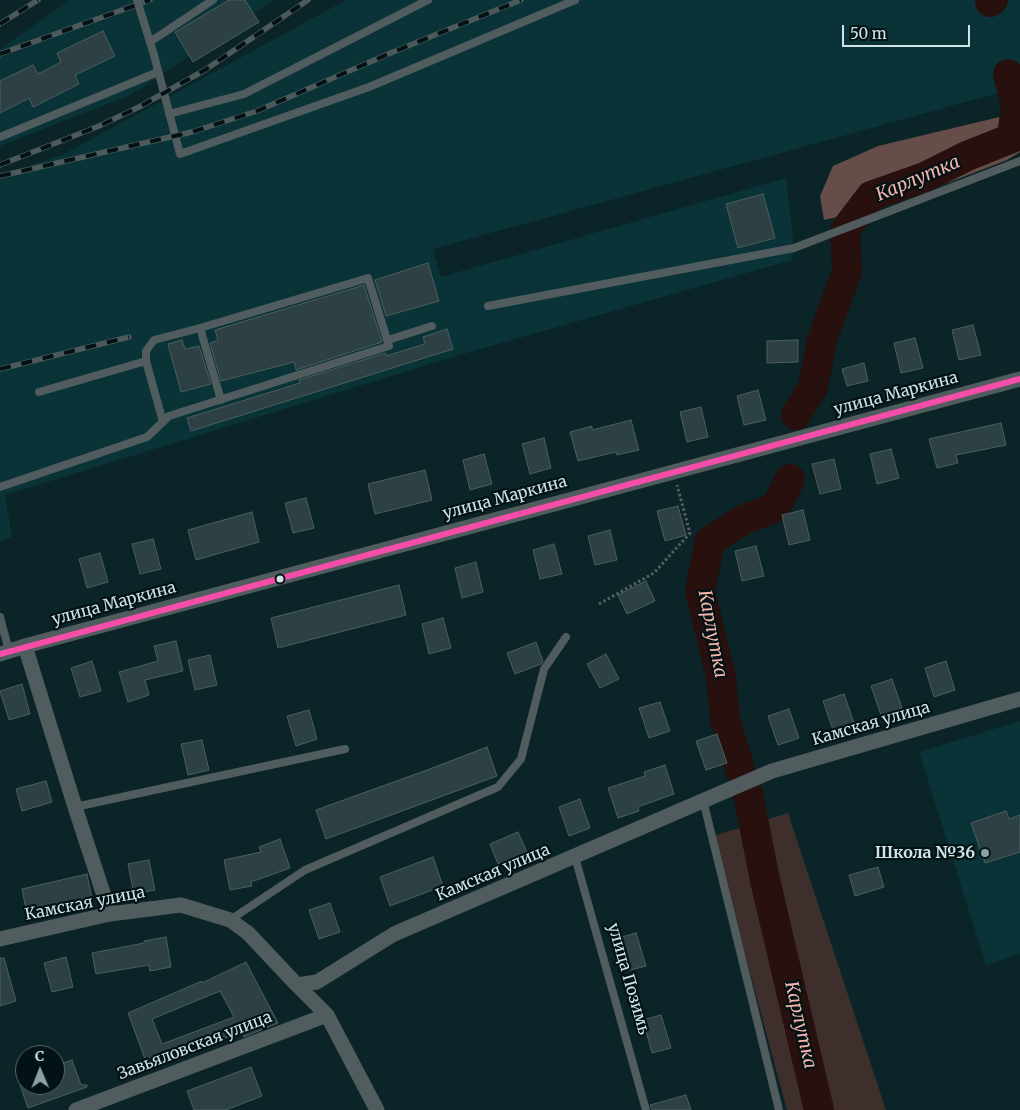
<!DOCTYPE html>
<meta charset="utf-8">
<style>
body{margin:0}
#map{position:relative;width:1020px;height:1110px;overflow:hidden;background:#0b2427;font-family:Merriweather,serif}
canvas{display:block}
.north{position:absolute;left:15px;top:1045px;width:50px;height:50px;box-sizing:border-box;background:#031214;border:1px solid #546668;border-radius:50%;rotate:359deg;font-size:14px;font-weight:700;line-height:20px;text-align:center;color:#cee4e7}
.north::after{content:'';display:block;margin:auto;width:18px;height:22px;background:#8aa1a4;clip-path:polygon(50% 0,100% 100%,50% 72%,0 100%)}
.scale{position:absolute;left:842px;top:25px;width:128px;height:22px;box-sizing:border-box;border:2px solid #cee4e7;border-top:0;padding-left:6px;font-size:15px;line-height:18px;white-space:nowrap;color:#cee4e7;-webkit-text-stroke:4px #031214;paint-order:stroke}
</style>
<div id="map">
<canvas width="1020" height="1110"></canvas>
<div class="north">С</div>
<div class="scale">50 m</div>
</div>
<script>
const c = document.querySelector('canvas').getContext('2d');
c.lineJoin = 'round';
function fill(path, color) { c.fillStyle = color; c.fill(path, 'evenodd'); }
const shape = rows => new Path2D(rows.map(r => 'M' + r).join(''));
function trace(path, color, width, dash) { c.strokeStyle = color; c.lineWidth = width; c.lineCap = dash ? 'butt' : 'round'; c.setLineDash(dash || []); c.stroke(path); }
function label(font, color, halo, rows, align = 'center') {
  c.font = font + ' Merriweather,serif'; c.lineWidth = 4.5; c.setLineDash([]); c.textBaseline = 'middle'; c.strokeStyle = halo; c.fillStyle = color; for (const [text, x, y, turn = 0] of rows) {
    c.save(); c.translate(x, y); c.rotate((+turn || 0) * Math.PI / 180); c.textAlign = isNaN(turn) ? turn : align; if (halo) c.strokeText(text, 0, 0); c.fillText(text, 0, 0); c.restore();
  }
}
fill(shape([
 [70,0,274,0,131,95,0,146,0,49],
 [346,0,1020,0,1020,87,433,249,441,277,786,178,794,248,792,260,463,354,5,495,12,537,0,541,0,177,66,153],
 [1020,721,1020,954,986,965,919,752]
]), '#093337');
fill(shape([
 [788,813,886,1110,787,1110,713,836]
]), '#3e2e2c');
fill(shape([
 [1012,114,1020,117,1020,152,1007,160,893,204,824,220,820,196,833,166,878,146]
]), '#664d49');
trace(shape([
 [990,2,993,0],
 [796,415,813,387,822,340,847,271,845,230,871,196,925,177,967,156,1012,138,1016,105,1008,74],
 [740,770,725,719,721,677,700,591,710,541,743,520,776,507,790,479],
 [748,794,765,880,819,1110]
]), '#27100e', 30);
const building = shape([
 [229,0,245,0,259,22,193,62,175,32,229,0],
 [103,31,115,56,75,75,79,84,33,107,29,98,0,113,0,81,33,65,38,74,61,62,57,53,103,31],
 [763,194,775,238,738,248,726,204,763,194],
 [428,263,439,301,386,316,375,280,428,263],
 [364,285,382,342,296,370,294,362,221,381,210,343,218,340,215,330,364,285],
 [973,325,981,355,959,360,952,330,973,325],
 [447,329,453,349,191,431,187,418,300,383,299,380,385,353,386,356,425,344,423,337,447,329],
 [915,338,923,368,901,373,894,343,915,338],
 [182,340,185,349,199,346,211,384,181,392,168,344,182,340],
 [798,340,798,362,767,363,767,341,798,340],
 [864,363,868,381,847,386,842,369,864,363],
 [758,390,766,420,744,425,737,396,758,390],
 [701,407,708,437,687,442,680,412,701,407],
 [631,420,639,450,617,455,616,452,578,461,570,432,592,426,592,430,631,420],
 [1001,423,1006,445,956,455,958,463,937,468,929,439,1001,423],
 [544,438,551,468,530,474,522,444,544,438],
 [891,449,899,478,877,484,870,454,891,449],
 [484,454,492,484,470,490,463,460,484,454],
 [834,459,841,489,820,494,812,464,834,459],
 [425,470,432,500,375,514,368,484,425,470],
 [306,498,314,528,293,533,285,503,306,498],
 [678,506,686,535,665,541,657,511,678,506],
 [803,510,810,540,789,545,782,515,803,510],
 [252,512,259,542,196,560,188,530,252,512],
 [610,530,617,560,595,565,588,536,610,530],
 [153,539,161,569,140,574,132,544,153,539],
 [554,544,562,574,540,579,533,550,554,544],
 [756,546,764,576,742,581,735,551,756,546],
 [100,553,108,582,87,588,79,559,100,553],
 [476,562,483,592,462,598,455,568,476,562],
 [646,581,655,601,627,614,618,595,646,581],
 [399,585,406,615,278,648,271,618,399,585],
 [443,618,451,648,429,654,422,624,443,618],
 [176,641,183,671,145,680,149,695,128,702,119,672,158,661,154,646,176,641],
 [536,642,543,661,541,664,515,674,507,653,536,642],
 [606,654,619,679,600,688,587,664,606,654],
 [210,655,217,685,195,690,188,660,210,655],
 [92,661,101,691,80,697,71,668,92,661],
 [946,661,955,690,934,697,925,668,946,661],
 [892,679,902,708,881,715,871,686,892,679],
 [22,684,30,714,9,720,0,691,22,684],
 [844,694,854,723,833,730,823,701,844,694],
 [660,702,670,731,649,738,639,708,660,702],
 [789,709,799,738,778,745,768,716,789,709],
 [309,710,317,739,296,746,287,716,309,710],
 [717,734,727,763,706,770,696,741,717,734],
 [202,740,209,770,188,775,181,744,202,740],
 [487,747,497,776,326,839,316,810,427,770,487,747],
 [665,765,674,794,638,807,639,811,618,818,608,788,645,776,644,772,665,765],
 [46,781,52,802,22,811,16,789,46,781],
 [580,799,590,828,569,836,559,807,580,799],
 [1006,811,1009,819,1020,815,1020,852,985,863,971,823,1006,811],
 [518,832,527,852,498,864,490,844,518,832],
 [280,839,290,868,251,882,252,886,230,890,224,860,261,852,259,847,280,839],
 [433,857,443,886,390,906,380,877,433,857],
 [149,860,155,890,134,894,128,864,149,860],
 [878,867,884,887,855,896,849,875,878,867],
 [87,874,93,904,28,919,22,889,87,874],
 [330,903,340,932,319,939,309,910,330,903],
 [636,933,646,966,627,971,618,938,636,933],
 [166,937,171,967,150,971,149,965,96,974,92,953,144,943,144,941,166,937],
 [66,957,73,987,52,992,44,963,66,957],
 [0,958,4,958,16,1001,0,1006,0,958],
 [246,962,278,1023,244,1037,241,1032,148,1067,128,1013,202,981,202,983,246,962],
 [220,991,234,1017,162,1044,152,1019,220,991],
 [661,1015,671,1048,652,1053,643,1020,661,1015],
 [72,1060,81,1085,87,1085,87,1087,28,1108,20,1085,55,1085,55,1066,72,1060],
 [251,1067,262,1096,226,1110,194,1110,187,1091,251,1067],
 [686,1095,691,1110,652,1110,650,1105,686,1095]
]);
fill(building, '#2d4144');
trace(building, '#4b5e61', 1);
trace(shape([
 [599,604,654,573,690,533,677,485]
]), '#546062', 3, [2.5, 2.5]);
trace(shape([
 [137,0,154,55,180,154,369,87,575,0],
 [150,42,213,0],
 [169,114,244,94,428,0],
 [0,137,158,72],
 [488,306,794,248,1020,161],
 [388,340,432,326],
 [39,392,146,361],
 [163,422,146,361,146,351,154,340,200,328,221,400],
 [0,487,147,437,169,416,389,346,368,278,200,328],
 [0,617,9,651],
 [703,800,779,1110],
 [75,807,345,749],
 [575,857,646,1110],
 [230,920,305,870,498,787,521,759,544,669,566,637]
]), '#515c5e', 8);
trace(shape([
 [25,646,75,807,110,914],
 [0,654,25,646,1020,379],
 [0,939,110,914,181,905,230,920,248,933,297,985,317,982,394,934,772,771,1020,699],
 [297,985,327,1015,377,1110],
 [76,1110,327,1015]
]), '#515c5e', 15);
const rail = shape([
 [0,24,38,0],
 [0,54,150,0],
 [0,165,99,126,139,107,205,70,308,0],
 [0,176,192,132,257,111,393,52,521,0],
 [0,369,129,337]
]);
trace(rail, '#4c5a5c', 5.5);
trace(rail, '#031214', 4, [11]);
trace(shape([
 [0,654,1020,379]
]), '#f54da8', 6);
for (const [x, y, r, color] of [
 [280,579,4.5,"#cee4e7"],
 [985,853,5,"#8aa1a4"]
]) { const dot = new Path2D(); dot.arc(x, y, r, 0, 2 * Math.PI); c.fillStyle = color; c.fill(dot); trace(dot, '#031214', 2); }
label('16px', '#cee4e7', '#031214', [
 ["улица Маркина",896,394,-15],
 ["улица Маркина",505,498,-15],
 ["улица Маркина",114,604,-15],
 ["Камская улица",871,724,-16],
 ["Камская улица",493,873,-23],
 ["Камская улица",85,904,-11],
 ["улица Позимь",628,979,74],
 ["Завьяловская улица",195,1046,-21]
]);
label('bold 16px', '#cee4e7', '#031214', [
 ["Школа №36",975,853]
], 'right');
label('italic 18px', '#f6b6ad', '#031214', [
 ["Карлутка",918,179,-23],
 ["Карлутка",712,634,79],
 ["Карлутка",800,1025,77]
]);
</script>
